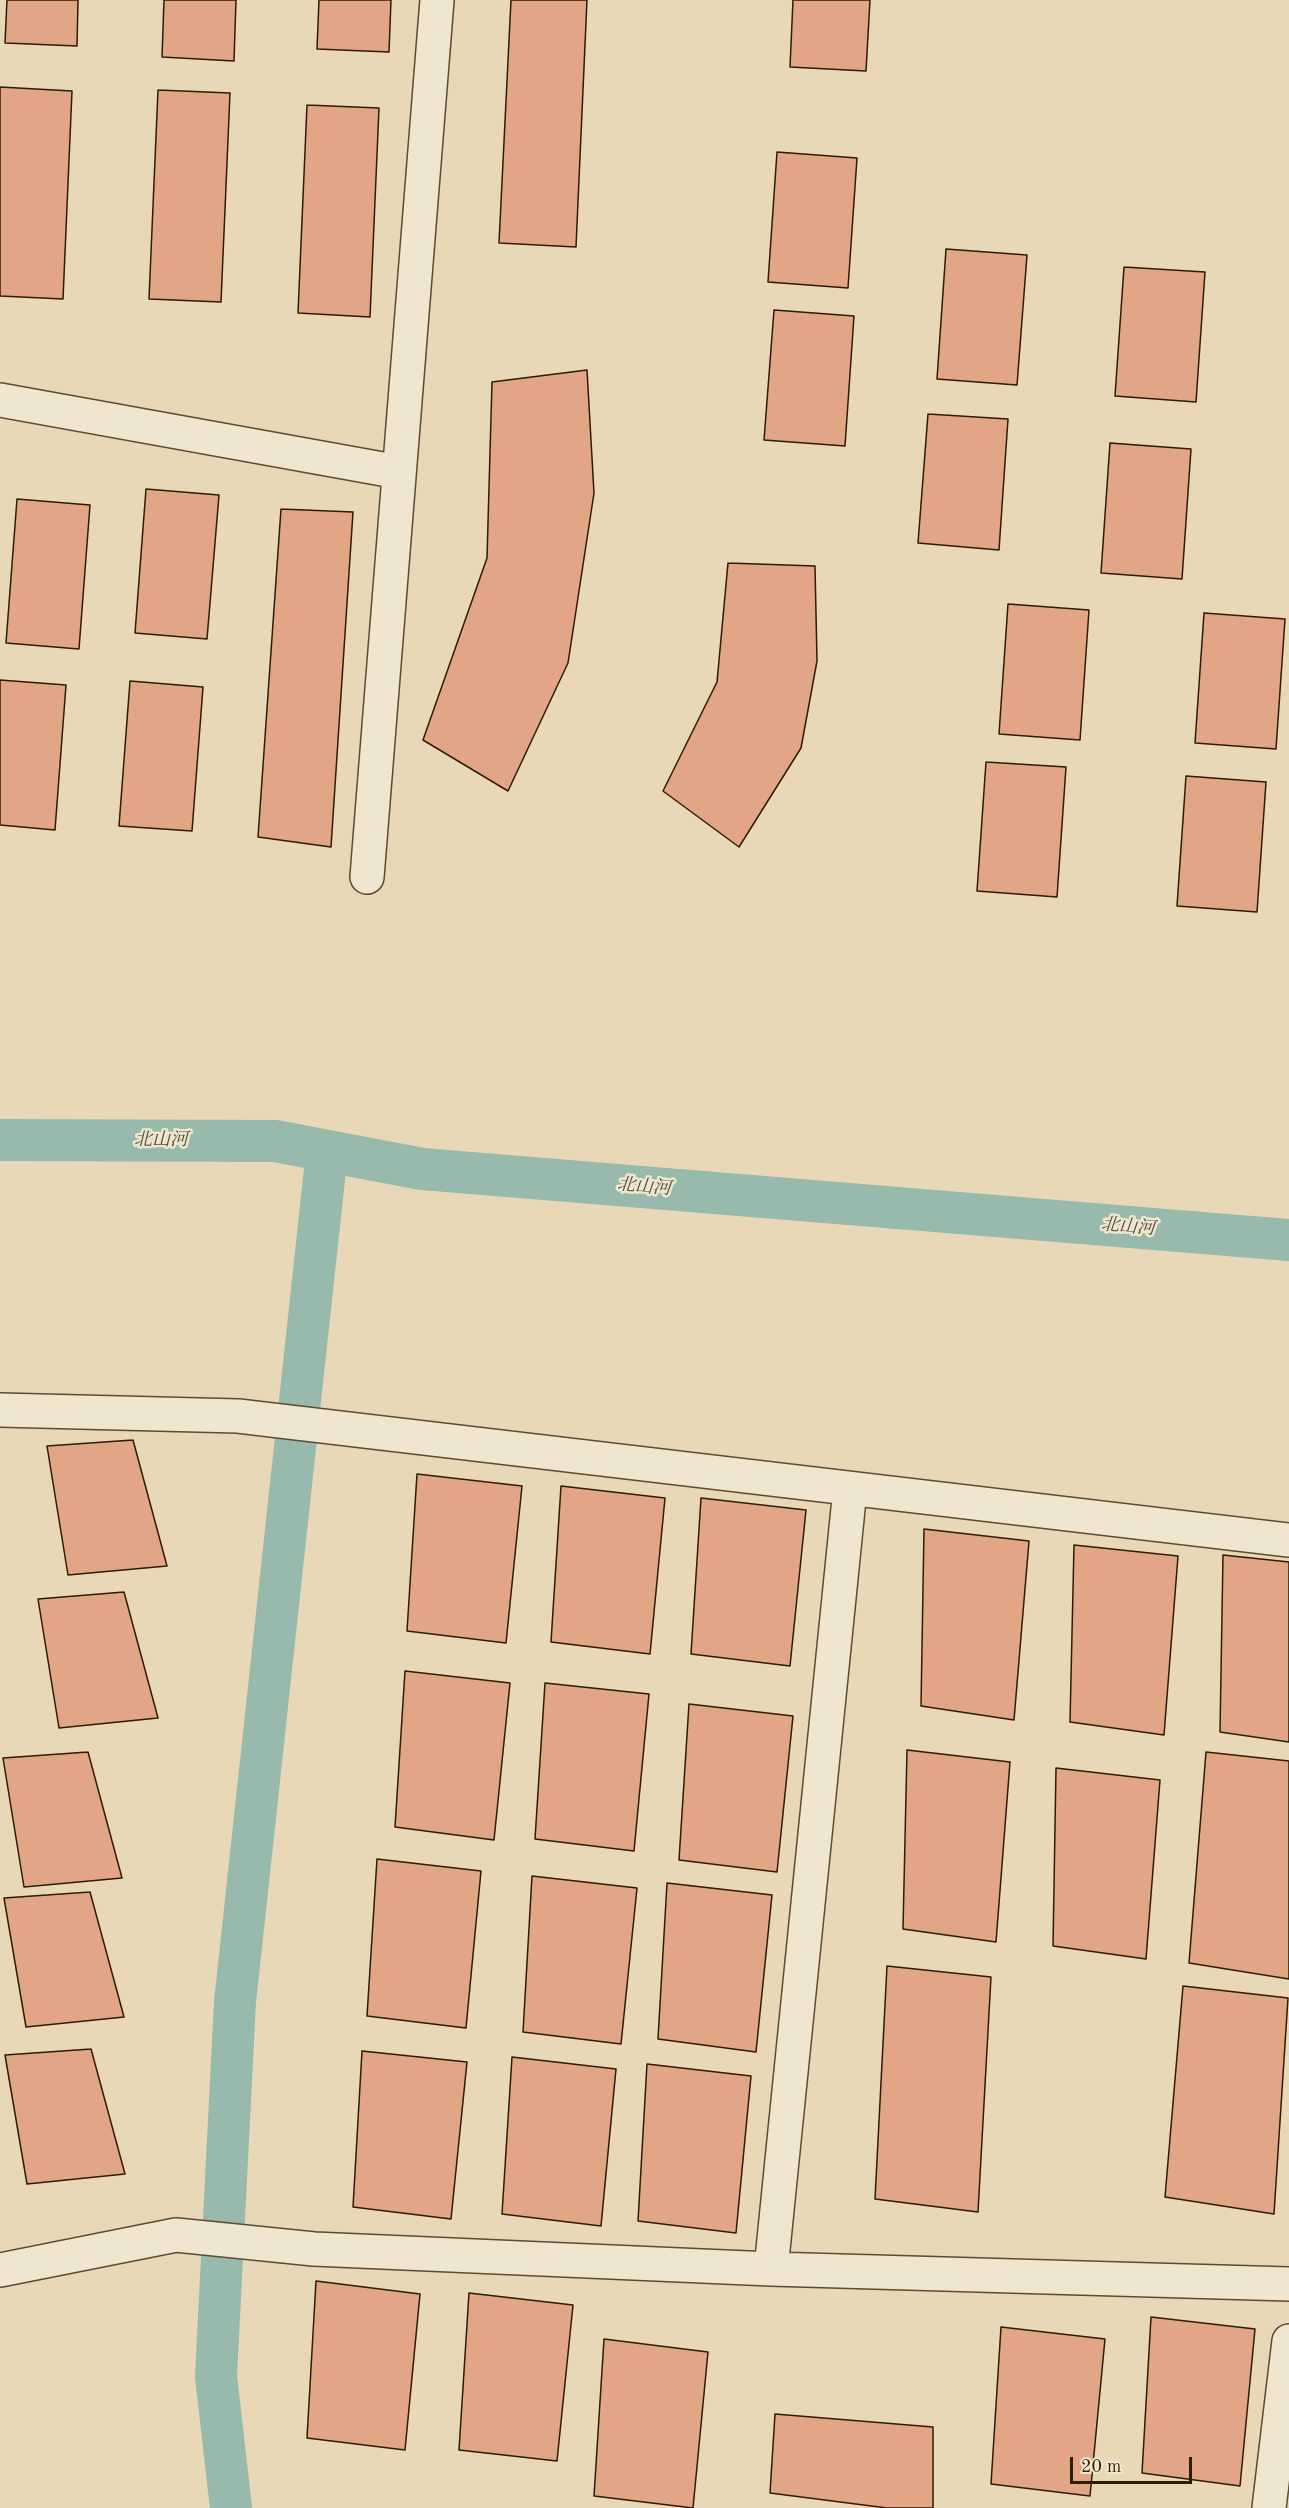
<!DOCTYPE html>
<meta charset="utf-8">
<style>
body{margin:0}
#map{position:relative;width:1289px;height:2508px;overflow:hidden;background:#e8d8b7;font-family:"Old Standard TT",serif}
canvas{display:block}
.scale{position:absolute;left:1070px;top:2457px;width:122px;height:27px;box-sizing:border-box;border:3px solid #2d1c03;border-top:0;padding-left:8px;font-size:18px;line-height:21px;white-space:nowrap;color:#2d1c03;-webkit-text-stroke:4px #f0e6d0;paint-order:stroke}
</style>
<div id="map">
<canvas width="1289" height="2508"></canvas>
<div class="scale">20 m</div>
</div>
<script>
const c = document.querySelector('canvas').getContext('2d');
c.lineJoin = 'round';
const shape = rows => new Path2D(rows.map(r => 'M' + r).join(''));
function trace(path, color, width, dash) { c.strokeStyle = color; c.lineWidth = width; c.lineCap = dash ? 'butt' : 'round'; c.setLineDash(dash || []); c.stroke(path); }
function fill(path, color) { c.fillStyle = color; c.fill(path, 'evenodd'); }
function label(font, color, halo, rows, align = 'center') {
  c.font = font + ' "Old Standard TT","Noto Serif SC",serif'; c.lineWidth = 5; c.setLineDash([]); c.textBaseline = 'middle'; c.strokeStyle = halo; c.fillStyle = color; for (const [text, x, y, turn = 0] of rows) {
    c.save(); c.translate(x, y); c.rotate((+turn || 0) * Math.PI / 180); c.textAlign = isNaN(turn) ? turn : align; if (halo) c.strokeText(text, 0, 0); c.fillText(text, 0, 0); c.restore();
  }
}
trace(shape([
 [0,1140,275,1141,422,1169,1289,1240],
 [231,2508,216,2376,235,2002,327,1151]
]), '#97baac', 42);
const building = shape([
 [7,0,78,0,77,46,5,43,7,0],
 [164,0,236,0,234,61,162,57,164,0],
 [319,0,391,0,389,52,317,49,319,0],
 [511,0,587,0,576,247,499,243,511,0],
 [793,0,870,0,866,71,790,67,793,0],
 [0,87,72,91,63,299,0,296,0,87],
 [158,90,230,93,221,302,149,299,158,90],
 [307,105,379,108,370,317,298,313,307,105],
 [777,152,857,158,848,288,768,282,777,152],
 [946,249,1027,255,1017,385,937,379,946,249],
 [1124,267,1205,272,1196,402,1115,396,1124,267],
 [774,310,854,316,845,446,764,440,774,310],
 [587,370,594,493,568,663,508,791,423,740,487,558,492,382,587,370],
 [928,414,1008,419,999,550,918,543,928,414],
 [1110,443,1191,449,1182,579,1101,573,1110,443],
 [146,489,219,495,207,639,135,633,146,489],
 [17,499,90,505,79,649,6,643,17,499],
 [281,509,353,512,331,847,258,837,281,509],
 [728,563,815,566,817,661,801,748,739,847,663,791,717,682,728,563],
 [1008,604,1089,610,1080,740,999,734,1008,604],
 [1204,613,1285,619,1276,749,1195,743,1204,613],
 [0,680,66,685,55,830,0,825,0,680],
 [130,681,203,687,192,831,119,826,130,681],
 [986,762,1066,767,1057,897,977,891,986,762],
 [1186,776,1266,782,1257,912,1177,906,1186,776],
 [133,1440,167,1566,68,1575,47,1446,133,1440],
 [417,1474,522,1486,506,1643,407,1631,417,1474],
 [561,1486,665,1498,650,1654,551,1642,561,1486],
 [701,1498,806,1510,790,1666,691,1654,701,1498],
 [924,1529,1029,1541,1014,1720,921,1706,924,1529],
 [1074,1545,1178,1556,1164,1735,1070,1722,1074,1545],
 [1223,1555,1289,1562,1289,1742,1220,1732,1223,1555],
 [124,1592,158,1718,59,1728,38,1599,124,1592],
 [405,1671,510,1683,494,1840,395,1827,405,1671],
 [545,1683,649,1694,634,1851,535,1839,545,1683],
 [689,1704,793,1716,777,1872,679,1860,689,1704],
 [907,1750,1010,1762,996,1942,903,1929,907,1750],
 [88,1752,122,1878,24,1887,3,1758,88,1752],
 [1206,1752,1289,1761,1289,1979,1189,1963,1206,1752],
 [1056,1768,1160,1780,1146,1959,1053,1946,1056,1768],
 [377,1859,481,1871,466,2028,367,2016,377,1859],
 [532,1876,637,1888,621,2044,523,2032,532,1876],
 [667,1883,772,1895,756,2052,658,2039,667,1883],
 [90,1892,124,2017,26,2027,4,1898,90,1892],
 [887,1966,991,1977,978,2212,875,2199,887,1966],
 [1183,1986,1288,1998,1274,2214,1165,2197,1183,1986],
 [91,2049,125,2174,27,2184,5,2055,91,2049],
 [362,2051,467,2062,451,2219,353,2207,362,2051],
 [512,2057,616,2069,601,2226,502,2214,512,2057],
 [647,2064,751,2076,736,2233,638,2221,647,2064],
 [316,2281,420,2294,405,2450,307,2438,316,2281],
 [469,2293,573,2305,557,2461,459,2450,469,2293],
 [1151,2317,1255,2329,1240,2486,1142,2473,1151,2317],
 [1001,2327,1105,2339,1090,2496,991,2484,1001,2327],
 [604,2339,708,2352,693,2508,594,2496,604,2339],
 [775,2414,933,2427,933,2508,887,2508,770,2493,775,2414]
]);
fill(building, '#e2a686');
trace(building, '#2d1c03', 1.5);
const minor = shape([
 [0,400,399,472],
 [367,877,437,0],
 [0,1410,238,1416,1289,1540],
 [771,2269,850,1489],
 [0,2270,176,2235,314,2249,771,2269,1289,2284],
 [1269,2508,1289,2341]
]);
trace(minor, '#5c4b30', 36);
trace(minor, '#f0e6d0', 33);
label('italic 18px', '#4d4b36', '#f0e6d0', [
 ["北山河",161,1140],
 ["北山河",644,1187,5],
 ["北山河",1128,1227,5]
]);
</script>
